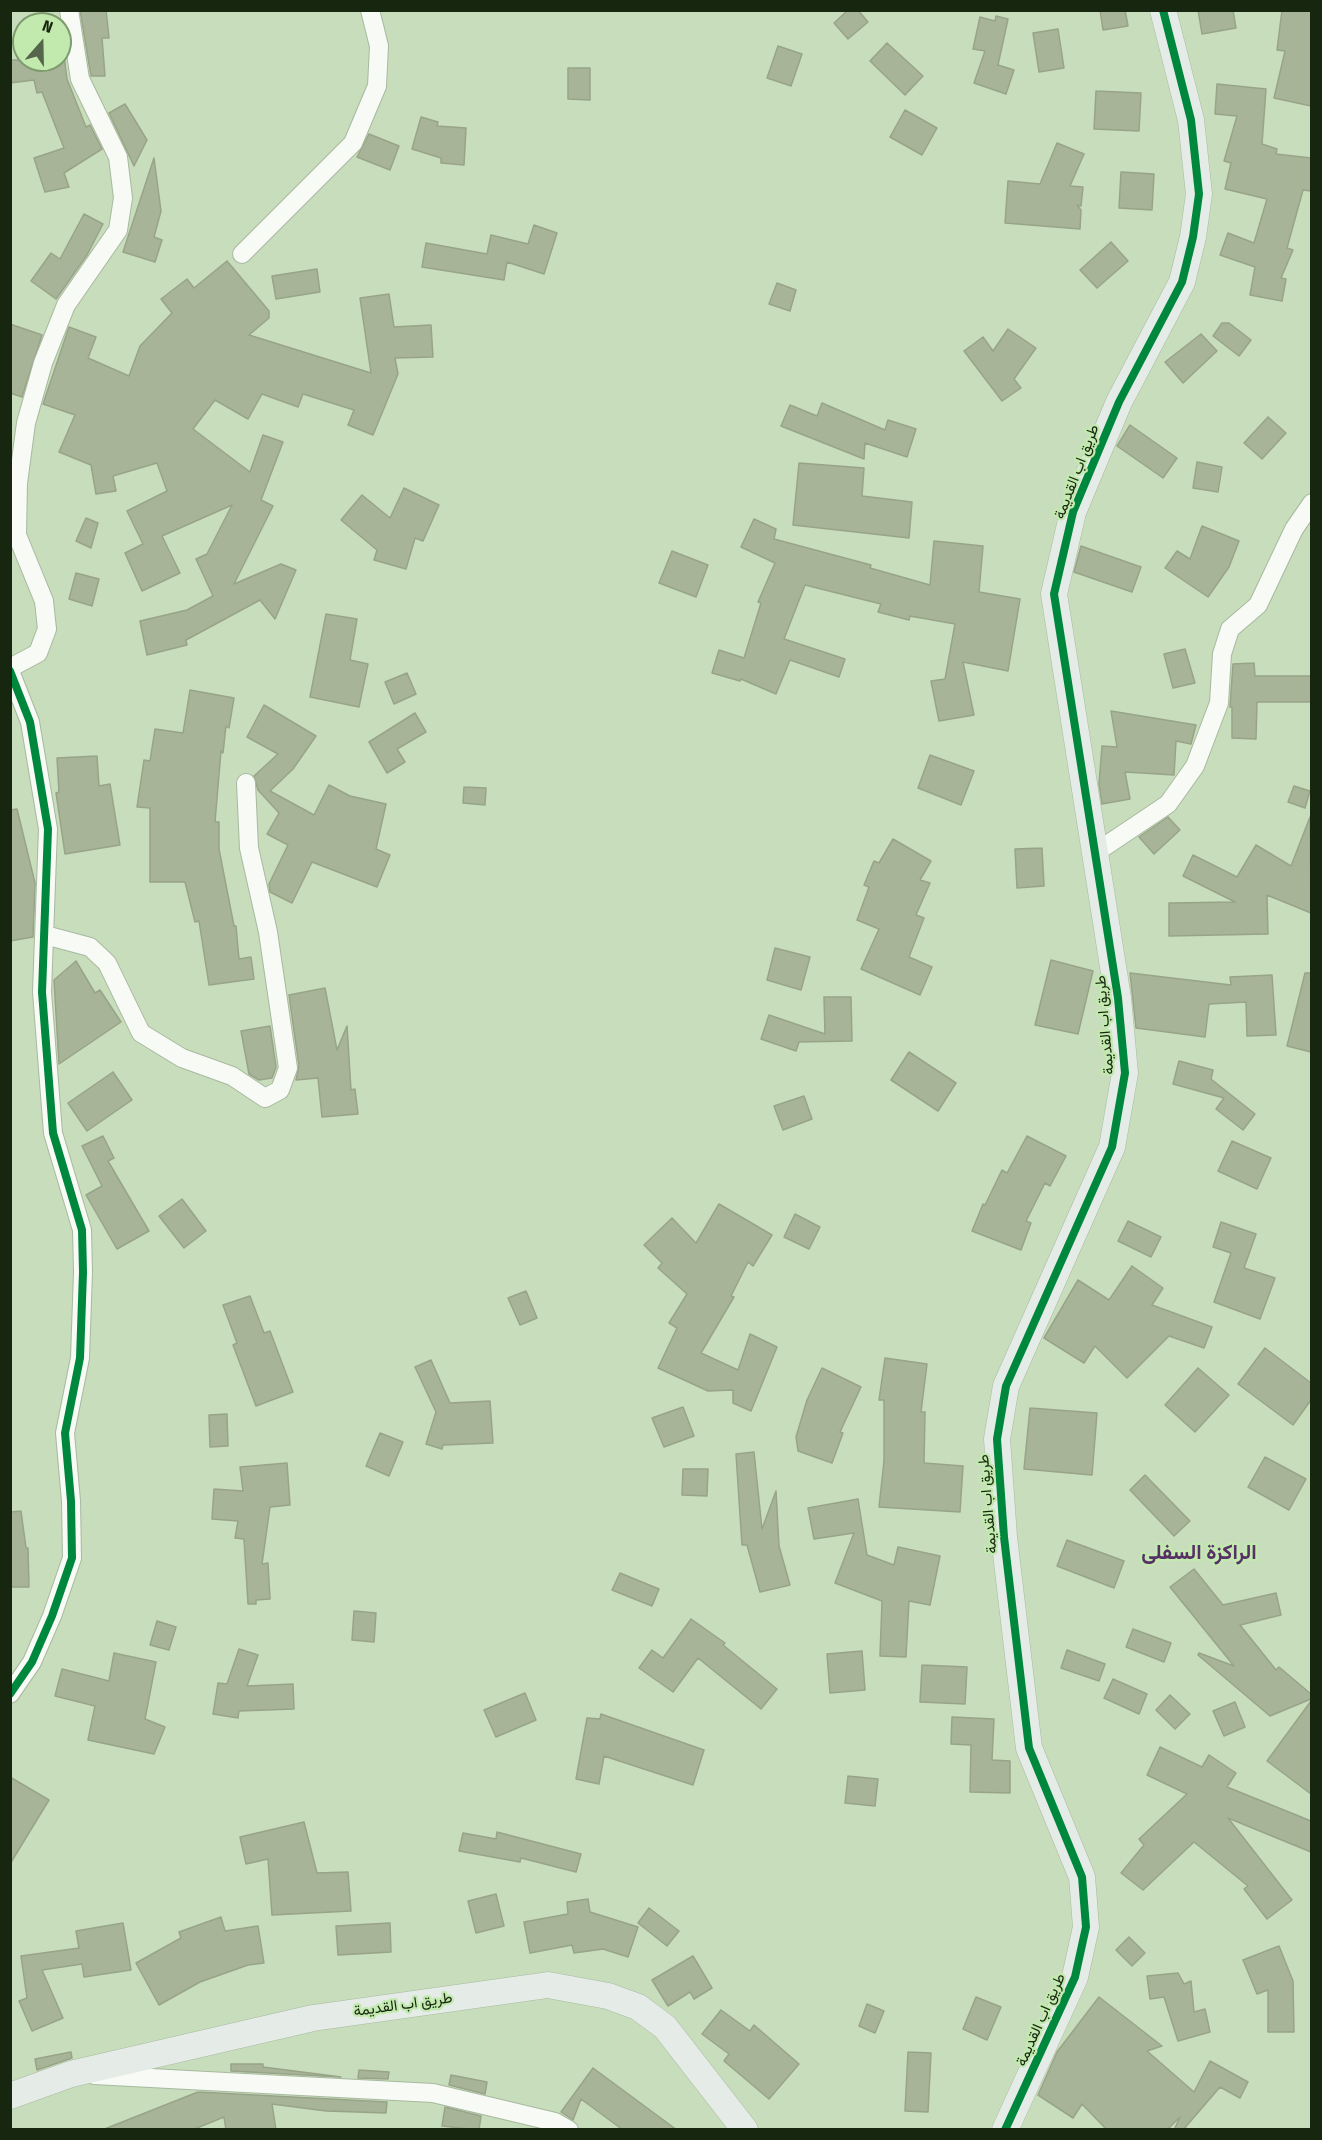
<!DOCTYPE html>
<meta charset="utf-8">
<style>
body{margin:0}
#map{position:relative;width:1322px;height:2140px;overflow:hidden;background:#c7ddbc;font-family:"Fira Sans Condensed",sans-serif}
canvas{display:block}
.frame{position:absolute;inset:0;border:12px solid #17260f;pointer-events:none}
.north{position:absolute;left:12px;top:12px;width:60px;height:60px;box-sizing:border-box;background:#c2eaaf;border:2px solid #7e9c6f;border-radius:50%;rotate:20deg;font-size:16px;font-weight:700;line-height:24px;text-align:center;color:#17260f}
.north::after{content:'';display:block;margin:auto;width:21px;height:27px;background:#55664c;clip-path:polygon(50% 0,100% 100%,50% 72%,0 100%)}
</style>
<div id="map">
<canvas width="1322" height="2140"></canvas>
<div class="frame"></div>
<div class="north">N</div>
</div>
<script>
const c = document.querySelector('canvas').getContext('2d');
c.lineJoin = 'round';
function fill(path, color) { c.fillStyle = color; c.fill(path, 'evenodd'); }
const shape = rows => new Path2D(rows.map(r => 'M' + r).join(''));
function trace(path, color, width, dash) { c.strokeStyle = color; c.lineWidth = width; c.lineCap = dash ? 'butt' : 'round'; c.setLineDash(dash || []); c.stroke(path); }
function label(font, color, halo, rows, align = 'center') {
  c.font = font + ' "Fira Sans Condensed",Vazirmatn,sans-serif'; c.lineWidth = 4.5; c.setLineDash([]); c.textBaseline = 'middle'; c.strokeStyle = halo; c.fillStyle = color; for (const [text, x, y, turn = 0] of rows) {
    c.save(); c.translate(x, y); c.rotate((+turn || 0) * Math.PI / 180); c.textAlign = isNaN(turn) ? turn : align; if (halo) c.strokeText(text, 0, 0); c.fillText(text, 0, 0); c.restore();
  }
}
const building = shape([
 [80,10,106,10,109,38,102,38,105,76,91,76,80,10],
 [848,10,858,10,868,22,848,39,834,23,848,10],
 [1100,10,1125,10,1128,26,1103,30,1100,10],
 [1198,10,1233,10,1236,28,1202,34,1198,10],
 [1282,10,1311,10,1311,106,1274,98,1285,51,1277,50,1282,10],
 [996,16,1008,19,998,65,1014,70,1006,94,974,83,985,51,973,49,980,17,995,21,996,16],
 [60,25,67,79,86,127,90,125,102,149,64,173,69,187,45,192,34,158,64,148,42,92,37,93,34,80,10,83,10,60,60,60,60,25],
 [1058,29,1064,68,1039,72,1033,33,1058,29],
 [887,43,923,76,905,95,870,61,887,43],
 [778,46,802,54,791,86,767,78,778,46],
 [568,68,590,68,590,100,568,99,568,68],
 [1217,84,1266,89,1262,144,1277,149,1276,154,1311,158,1311,191,1303,190,1287,248,1293,250,1281,278,1286,279,1282,301,1250,295,1255,267,1220,255,1228,233,1254,243,1267,199,1225,189,1231,163,1224,161,1237,116,1215,114,1217,84],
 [1096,91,1141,93,1139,131,1094,129,1096,91],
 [125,104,147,140,134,166,109,113,125,104],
 [905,110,937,128,922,155,890,137,905,110],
 [421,117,438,122,437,126,466,128,464,165,441,163,441,158,412,149,421,117],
 [369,134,399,146,390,170,357,157,369,134],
 [1057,143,1084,154,1070,186,1083,187,1081,206,1077,205,1081,210,1080,229,1005,223,1008,181,1040,184,1057,143],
 [154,158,161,211,154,237,162,240,155,262,123,252,154,158],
 [1121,172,1154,174,1152,210,1119,208,1121,172],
 [84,214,103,224,87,255,56,299,31,281,51,253,60,259,84,214],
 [534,225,557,233,544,274,507,262,504,280,422,267,426,243,487,254,491,235,528,244,534,225],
 [1111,242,1128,261,1097,288,1080,270,1111,242],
 [227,261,269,311,269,318,249,335,371,373,360,298,389,294,394,327,431,325,433,357,395,358,398,374,373,435,348,425,354,410,303,394,298,407,262,394,248,419,215,400,193,429,250,472,263,435,283,442,261,500,273,506,234,584,281,564,296,570,275,619,260,600,186,640,187,645,147,655,140,621,187,610,213,596,196,559,207,554,232,505,162,536,180,573,142,591,125,553,143,544,127,511,167,491,157,463,113,476,116,491,96,494,91,465,59,452,75,415,43,404,69,327,96,337,88,358,129,376,140,346,172,313,161,299,187,279,194,288,227,261],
 [317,269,320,292,276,299,272,276,317,269],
 [777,283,796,290,790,311,769,304,777,283],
 [1222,323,1229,323,1251,340,1239,356,1213,336,1222,323],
 [10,324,42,335,22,397,10,393,10,324],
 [1008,329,1036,348,1014,379,1021,388,1002,401,964,351,983,337,993,351,1008,329],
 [1201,334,1217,351,1183,383,1165,362,1201,334],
 [822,403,885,430,888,420,916,429,907,457,865,443,864,459,781,426,790,405,817,416,822,403],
 [1268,417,1286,433,1262,459,1244,443,1268,417],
 [1130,425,1177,458,1163,478,1117,446,1130,425],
 [1197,462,1222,467,1218,492,1193,488,1197,462],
 [799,463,864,468,862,496,912,502,909,538,793,525,799,463],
 [404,488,439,505,423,541,415,538,406,569,374,560,377,550,341,520,362,495,390,518,404,488],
 [86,518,98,523,91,548,76,541,86,518],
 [754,519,776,529,774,539,871,565,870,568,930,585,934,541,983,546,979,592,1020,599,1008,671,963,662,974,715,939,721,931,681,945,679,955,624,910,616,909,620,878,612,881,604,805,585,784,639,845,659,839,677,790,660,776,694,741,679,740,681,712,673,719,650,744,658,761,603,758,602,775,563,741,547,754,519],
 [1202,526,1239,541,1229,567,1208,597,1165,568,1177,551,1190,559,1202,526],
 [1081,546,1141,567,1132,592,1074,572,1081,546],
 [672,551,708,565,696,597,659,583,672,551],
 [76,573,99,579,92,606,69,599,76,573],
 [326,614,357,619,350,660,368,664,359,707,310,697,326,614],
 [1185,649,1195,683,1173,688,1164,654,1185,649],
 [1254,663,1255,676,1311,676,1311,702,1257,702,1256,739,1232,738,1232,707,1230,707,1233,664,1254,663],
 [407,673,416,694,394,704,385,682,407,673],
 [190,690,234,698,229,728,226,726,223,753,221,751,215,822,219,822,219,849,234,926,236,926,239,959,251,957,254,979,209,985,199,921,195,922,185,882,150,882,150,808,137,807,144,760,150,761,155,729,183,733,190,690],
 [264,705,316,736,293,769,270,791,314,815,329,785,350,796,386,804,376,849,390,855,377,887,312,862,292,903,270,892,269,884,288,845,267,834,279,813,258,790,254,776,278,754,247,737,264,705],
 [1111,711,1196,725,1191,744,1176,741,1174,775,1125,772,1130,799,1102,804,1099,784,1102,746,1117,747,1111,711],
 [415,713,426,732,397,749,405,762,387,773,369,742,415,713],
 [930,755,974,771,961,805,918,788,930,755],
 [97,756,99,786,110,784,120,845,65,854,56,793,59,792,57,758,97,756],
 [1294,786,1310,791,1305,808,1288,802,1294,786],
 [464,787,486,788,485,805,463,803,464,787],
 [17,809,35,883,33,937,10,941,10,810,17,809],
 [1168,817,1180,830,1154,854,1139,837,1168,817],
 [1310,817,1311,913,1267,895,1268,934,1169,936,1169,903,1235,902,1183,876,1193,855,1237,877,1256,845,1291,866,1310,817],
 [893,839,931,861,920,880,930,883,916,915,924,918,909,957,932,967,920,995,861,969,879,929,857,920,869,887,864,885,874,861,879,863,893,839],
 [1042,848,1044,886,1017,888,1015,849,1042,848],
 [775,948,810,957,801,990,767,980,775,948],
 [1051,960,1093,971,1078,1034,1035,1025,1051,960],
 [76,961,95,993,100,990,121,1022,59,1064,54,980,76,961],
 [1130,973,1231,985,1230,977,1272,975,1276,1035,1247,1036,1246,1002,1209,1004,1205,1037,1136,1028,1130,973],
 [1305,973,1311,973,1311,1052,1287,1046,1305,973],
 [325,988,337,1050,347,1026,351,1090,355,1089,358,1114,322,1117,318,1078,296,1080,299,1066,289,995,325,988],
 [824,997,851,997,852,1041,799,1042,796,1051,761,1039,769,1015,825,1034,824,997],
 [270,1026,276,1067,272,1078,259,1080,249,1074,241,1031,270,1026],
 [909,1052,956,1083,938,1111,891,1080,909,1052],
 [1179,1061,1213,1070,1211,1079,1255,1114,1243,1130,1216,1109,1224,1098,1173,1084,1179,1061],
 [113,1072,132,1100,87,1131,68,1103,113,1072],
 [804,1096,812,1119,783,1130,774,1106,804,1096],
 [103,1136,114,1158,108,1161,149,1231,117,1249,86,1195,102,1186,82,1146,103,1136],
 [1027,1136,1066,1156,1050,1186,1045,1183,1026,1221,1031,1223,1021,1250,972,1231,983,1204,985,1205,1002,1170,1007,1173,1027,1136],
 [1232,1141,1271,1158,1257,1189,1218,1171,1232,1141],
 [182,1199,206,1231,184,1248,159,1216,182,1199],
 [719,1204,772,1235,753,1266,748,1262,731,1296,734,1297,701,1353,738,1370,750,1334,777,1347,751,1411,733,1403,733,1390,708,1391,658,1368,677,1328,669,1323,687,1294,658,1268,662,1263,644,1245,672,1218,696,1243,719,1204],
 [795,1214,820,1227,809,1249,784,1237,795,1214],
 [1128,1221,1161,1237,1151,1257,1118,1241,1128,1221],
 [1221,1222,1256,1234,1244,1268,1275,1278,1260,1319,1214,1302,1231,1253,1213,1247,1221,1222],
 [1132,1266,1163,1288,1152,1305,1212,1327,1204,1348,1169,1336,1127,1378,1095,1346,1084,1363,1044,1338,1078,1280,1109,1300,1132,1266],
 [526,1291,537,1318,520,1325,508,1298,526,1291],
 [250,1296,264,1333,270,1331,293,1392,256,1406,233,1345,237,1343,223,1305,250,1296],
 [1265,1348,1311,1383,1311,1400,1293,1425,1238,1384,1265,1348],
 [885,1358,927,1364,921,1412,925,1412,924,1463,963,1466,960,1512,879,1507,884,1461,884,1400,879,1400,885,1358],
 [431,1360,450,1403,490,1401,493,1443,443,1445,442,1449,426,1444,436,1412,415,1367,431,1360],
 [822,1368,861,1387,840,1432,843,1433,832,1463,798,1451,796,1437,807,1400,822,1368],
 [1198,1368,1229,1395,1195,1432,1165,1405,1198,1368],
 [683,1407,694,1436,664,1447,652,1418,683,1407],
 [1030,1408,1097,1413,1092,1475,1024,1469,1030,1408],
 [227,1414,228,1446,210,1447,209,1415,227,1414],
 [380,1433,403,1442,389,1476,366,1466,380,1433],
 [754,1452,762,1529,776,1491,779,1546,790,1585,760,1592,747,1545,742,1545,736,1454,754,1452],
 [1265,1457,1306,1479,1289,1510,1248,1487,1265,1457],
 [287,1463,290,1505,270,1507,262,1564,268,1563,270,1599,256,1600,256,1604,248,1604,244,1539,235,1538,238,1521,212,1519,214,1489,243,1491,240,1467,287,1463],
 [683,1469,708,1469,707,1496,682,1495,683,1469],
 [1145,1475,1190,1521,1174,1536,1130,1490,1145,1475],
 [858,1499,867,1555,894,1565,898,1547,940,1556,930,1605,909,1601,906,1657,880,1656,882,1601,835,1583,854,1533,814,1539,808,1508,858,1499],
 [21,1511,26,1548,28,1548,29,1587,10,1587,10,1512,21,1511],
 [1067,1540,1124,1561,1114,1588,1057,1566,1067,1540],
 [1194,1569,1223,1605,1276,1593,1281,1615,1240,1625,1276,1670,1279,1667,1311,1694,1311,1699,1270,1716,1198,1655,1199,1653,1234,1666,1170,1587,1194,1569],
 [620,1573,659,1589,652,1606,612,1590,620,1573],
 [354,1611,376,1613,374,1642,352,1640,354,1611],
 [691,1619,725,1643,723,1645,777,1689,761,1709,698,1658,673,1692,639,1668,652,1650,663,1658,691,1619],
 [157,1621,176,1627,169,1650,150,1645,157,1621],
 [1133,1629,1171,1643,1164,1662,1126,1647,1133,1629],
 [239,1649,258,1655,247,1686,293,1684,294,1709,239,1711,238,1718,213,1714,218,1683,227,1684,239,1649],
 [1067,1650,1105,1664,1099,1681,1061,1668,1067,1650],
 [862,1651,865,1690,830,1693,827,1654,862,1651],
 [114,1653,156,1662,145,1719,165,1727,154,1754,88,1740,95,1706,55,1696,62,1669,109,1681,114,1653],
 [922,1665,967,1667,965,1704,920,1702,922,1665],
 [1113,1679,1147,1694,1139,1714,1104,1698,1113,1679],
 [525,1693,536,1720,496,1737,484,1710,525,1693],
 [1170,1695,1190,1714,1175,1729,1156,1710,1170,1695],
 [1311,1701,1311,1794,1267,1761,1311,1701],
 [1235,1702,1245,1727,1224,1736,1213,1711,1235,1702],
 [601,1714,704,1750,693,1785,604,1756,599,1784,576,1779,587,1718,600,1719,601,1714],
 [952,1717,994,1719,992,1760,1010,1761,1010,1793,970,1792,971,1745,951,1744,952,1717],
 [1160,1747,1202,1767,1209,1755,1236,1773,1227,1787,1311,1821,1311,1852,1228,1818,1292,1900,1267,1919,1244,1889,1248,1886,1194,1842,1143,1890,1121,1873,1144,1845,1139,1839,1187,1794,1147,1775,1160,1747],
 [848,1776,878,1779,875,1806,845,1803,848,1776],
 [10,1777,49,1800,10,1864,10,1777],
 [304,1822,317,1873,348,1872,351,1911,272,1915,268,1859,246,1864,240,1837,304,1822],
 [497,1832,581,1854,576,1872,521,1858,520,1862,459,1851,463,1833,496,1839,497,1832],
 [496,1894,504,1926,476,1933,468,1901,496,1894],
 [588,1899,590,1912,638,1927,628,1957,603,1949,574,1953,572,1945,530,1953,524,1922,568,1914,567,1902,588,1899],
 [649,1908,679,1931,667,1946,638,1923,649,1908],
 [221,1917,225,1931,258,1926,264,1963,248,1965,200,1982,159,2005,136,1963,181,1938,179,1932,221,1917],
 [123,1923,131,1970,84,1977,82,1964,42,1970,63,2018,32,2031,19,2001,27,1998,21,1956,79,1948,76,1931,123,1923],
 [390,1923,391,1952,338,1955,336,1926,390,1923],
 [1129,1937,1145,1953,1132,1966,1116,1950,1129,1937],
 [1279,1946,1293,1981,1294,2032,1268,2032,1268,1990,1257,1994,1243,1960,1279,1946],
 [693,1956,712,1988,694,1999,690,1992,668,2006,652,1980,693,1956],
 [1178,1973,1184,1984,1191,1981,1194,2012,1205,2009,1210,2032,1178,2041,1164,1997,1150,1999,1147,1976,1178,1973],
 [976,1997,1001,2007,987,2040,963,2029,976,1997],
 [1099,1997,1162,2046,1147,2051,1194,2092,1210,2061,1248,2082,1240,2098,1220,2087,1183,2130,1174,2130,1180,2117,1167,2130,1107,2130,1082,2104,1073,2118,1038,2095,1057,2052,1099,1997],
 [867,2004,884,2011,875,2033,859,2026,867,2004],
 [721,2010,750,2031,754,2025,799,2064,769,2099,724,2061,729,2054,702,2034,721,2010],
 [71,2052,72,2058,37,2070,35,2059,71,2052],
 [908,2052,931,2053,928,2112,905,2111,908,2052],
 [231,2064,263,2064,263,2067,341,2077,231,2071,231,2064],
 [593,2068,677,2130,623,2130,581,2099,573,2120,561,2112,593,2068],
 [359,2070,389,2072,388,2079,358,2078,359,2070],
 [451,2075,487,2082,485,2094,449,2085,451,2075],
 [198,2092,387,2102,386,2113,326,2111,272,2104,276,2130,226,2130,224,2117,192,2130,102,2130,198,2092],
 [445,2107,481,2116,479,2130,442,2126,445,2107]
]);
fill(building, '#a8b498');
trace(building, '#98a488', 1.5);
const street = shape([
 [242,254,353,143,377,86,379,46,370,10],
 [10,668,38,653,47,629,44,601,17,535,18,483,26,423,43,363,66,305,118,230,123,198,118,157,80,79,69,10],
 [10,671,30,722,48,829,42,992,53,1133,82,1230,83,1272,80,1358,65,1433,71,1501,72,1558,52,1616,32,1662,10,1694],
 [1095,853,1168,804,1195,766,1219,703,1222,654,1230,629,1258,605,1294,529,1312,503],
 [45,935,90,947,107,963,141,1033,182,1058,232,1076,265,1098,280,1090,288,1068,268,932,249,848,246,783],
 [94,2075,433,2093,555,2122,569,2130]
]);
const secondary = shape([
 [10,2096,71,2074,313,2018,548,1985,608,1996,638,2007,665,2027,745,2130],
 [1005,2130,1075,1977,1086,1927,1082,1877,1029,1748,1004,1537,997,1439,1006,1386,1112,1147,1125,1073,1118,998,1054,594,1073,512,1119,402,1182,282,1193,237,1199,194,1191,120,1163,10]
]);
trace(street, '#a8b99f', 20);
trace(secondary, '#a8b99f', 27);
trace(street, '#f7faf5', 18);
trace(secondary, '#e5ece7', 26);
trace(shape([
 [10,671,30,722,48,829,42,992,53,1133,82,1230,83,1272,80,1358,65,1433,71,1501,72,1558,52,1616,32,1662,10,1694],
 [1005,2130,1075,1977,1086,1927,1082,1877,1029,1748,1004,1537,997,1439,1006,1386,1112,1147,1125,1073,1118,998,1054,594,1073,512,1119,402,1182,282,1193,237,1199,194,1191,120,1163,10]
]), '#00873e', 8);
label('15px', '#17260f', '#c2eaaf', [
 ["طريق اب القديمة",1077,472,-69],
 ["طريق اب القديمة",1105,1025,-95],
 ["طريق اب القديمة",988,1504,-95],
 ["طريق اب القديمة",403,2005,-8],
 ["طريق اب القديمة",1041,2020,-66]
]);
label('bold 21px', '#573066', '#c2eaaf', [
 ["الراكزة السفلى",1199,1553]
]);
</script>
